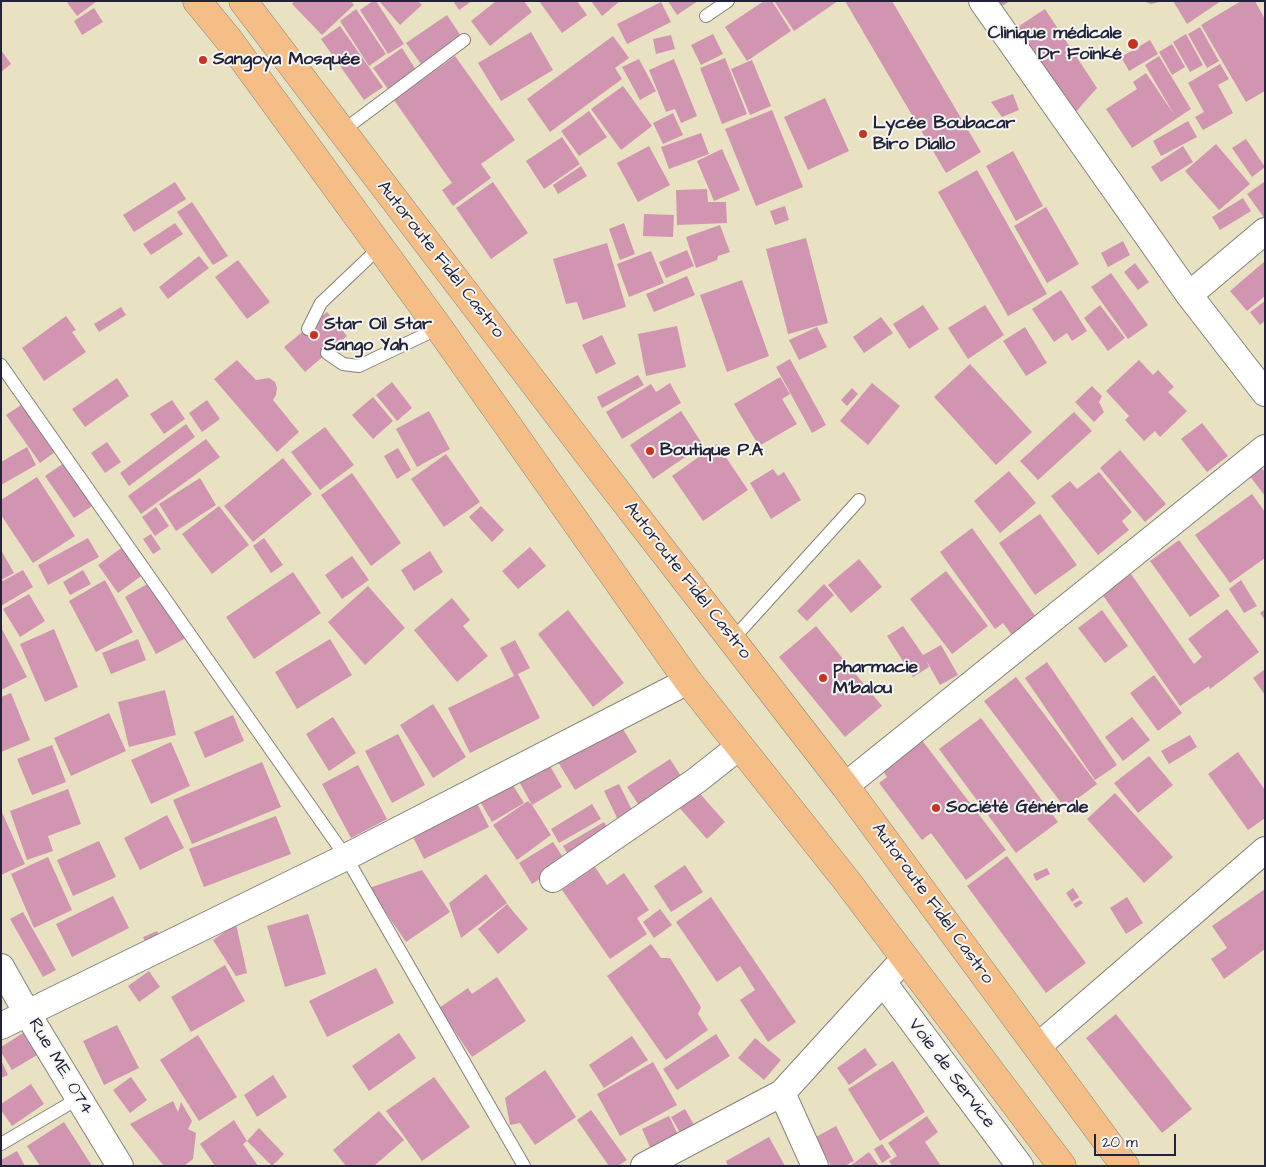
<!DOCTYPE html>
<meta charset="utf-8">
<style>
body{margin:0}
#map{position:relative;width:1266px;height:1167px;overflow:hidden;background:#e8e2c2;font-family:"Architects Daughter",sans-serif}
canvas{display:block}
.frame{position:absolute;inset:0;border:2px solid #22223b;pointer-events:none}
.scale{position:absolute;left:1094px;top:1134px;width:82px;height:22px;box-sizing:border-box;border:2px solid #22223b;border-top:0;padding-left:6px;font-size:15px;line-height:18px;white-space:nowrap;color:#22223b;-webkit-text-stroke:4px #f6f6f2;paint-order:stroke}
</style>
<div id="map">
<canvas width="1266" height="1167"></canvas>
<div class="frame"></div>
<div class="scale">20 m</div>
</div>
<script>
const c = document.querySelector('canvas').getContext('2d');
c.lineJoin = 'round';
function fill(path, color) { c.fillStyle = color; c.fill(path, 'evenodd'); }
const shape = rows => new Path2D(rows.map(r => 'M' + r).join(''));
function trace(path, color, width, dash) { c.strokeStyle = color; c.lineWidth = width; c.lineCap = dash ? 'butt' : 'round'; c.setLineDash(dash || []); c.stroke(path); }
function label(font, color, halo, rows, align = 'center') {
  c.font = font + ' "Architects Daughter",sans-serif'; c.lineWidth = 4; c.setLineDash([]); c.textBaseline = 'middle'; c.strokeStyle = halo; c.fillStyle = color; for (const [text, x, y, turn = 0] of rows) {
    c.save(); c.translate(x, y); c.rotate((+turn || 0) * Math.PI / 180); c.textAlign = isNaN(turn) ? turn : align; if (halo) c.strokeText(text, 0, 0); c.fillText(text, 0, 0); c.restore();
  }
}
fill(shape([
 [66,1,97,1,77,16],
 [294,1,351,1,354,5,322,35,292,4],
 [373,1,376,1,404,44,388,54,360,10],
 [379,1,418,1,422,5,400,25],
 [453,1,472,1,459,10],
 [496,1,524,1,532,12,490,46,471,21],
 [539,1,577,1,587,15,562,33],
 [591,1,620,1,602,16],
 [668,1,698,1,677,15],
 [764,1,772,1,791,31,747,61,725,27],
 [774,1,838,1,794,31],
 [845,1,892,1,981,152,946,173],
 [997,1,1010,1,1000,7],
 [1143,1,1159,1,1159,2,1151,4],
 [1173,1,1221,1,1187,24],
 [1241,1,1255,1,1265,19,1265,91,1246,102,1201,25],
 [661,2,671,22,627,44,617,24],
 [94,8,103,22,82,35,74,21],
 [356,9,386,54,369,66,340,21],
 [1045,9,1097,88,1073,115,1016,28],
 [447,15,461,36,421,64,406,43],
 [340,26,383,87,364,100,321,39],
 [1200,27,1219,61,1207,68,1188,34],
 [531,32,553,70,501,101,478,63],
 [713,34,723,54,701,65,691,45],
 [1186,34,1203,65,1190,72,1173,42],
 [671,35,675,49,656,54,653,39],
 [613,36,629,58,615,68,622,79,550,132,527,99],
 [1150,40,1158,54,1129,71,1121,57],
 [1172,44,1185,67,1172,75,1159,52],
 [402,48,416,70,388,89,373,68],
 [1,50,11,64,1,72],
 [455,56,515,140,481,164,491,178,453,206,442,190,452,183,394,100],
 [1159,56,1191,109,1132,148,1106,109,1137,89,1133,82,1146,73,1175,116,1145,65],
 [725,58,747,114,722,124,700,68],
 [639,59,656,91,640,100,622,67],
 [674,59,697,116,681,123,675,109,666,112,649,70],
 [752,60,771,106,750,115,731,69],
 [1220,64,1229,79,1218,85,1233,113,1203,130,1195,117,1204,112,1188,83],
 [623,86,652,126,621,150,591,109],
 [1013,94,1019,110,1002,117,991,102],
 [825,98,849,151,808,170,784,117],
 [772,110,803,187,756,206,725,129],
 [589,111,607,137,579,156,561,131],
 [673,113,683,135,663,144,653,123],
 [1188,121,1197,137,1161,156,1153,141],
 [701,133,709,154,669,169,661,147],
 [562,137,580,164,544,189,526,161],
 [1246,139,1265,167,1252,177,1232,148],
 [1216,144,1250,184,1219,210,1185,171],
 [649,146,670,185,638,202,617,163],
 [1183,146,1193,162,1161,182,1151,167],
 [722,149,740,190,714,201,697,161],
 [1013,151,1043,206,1016,221,986,166],
 [581,166,587,176,558,194,553,185],
 [977,170,1047,294,1008,316,938,192],
 [175,182,186,199,134,232,123,215],
 [493,182,528,233,491,259,456,208],
 [1264,182,1265,184,1265,219,1247,194],
 [707,189,708,202,726,202,727,223,677,225,676,190],
 [1243,198,1251,211,1220,230,1212,217],
 [192,202,228,256,213,265,177,212],
 [785,206,789,220,775,225,770,211],
 [1046,207,1079,264,1047,283,1014,226],
 [644,214,674,215,673,237,643,236],
 [175,223,183,234,151,255,143,244],
 [624,223,635,254,620,260,609,229],
 [720,225,730,252,718,256,717,260,696,268,686,237],
 [806,238,828,323,788,334,766,249],
 [1123,241,1130,255,1108,267,1101,253],
 [607,243,626,307,583,320,577,302,566,304,553,259],
 [687,250,694,266,666,278,659,262],
 [651,251,664,283,629,297,617,264],
 [199,256,209,268,168,299,159,287],
 [238,260,270,302,247,319,215,277],
 [1265,261,1265,296,1247,311,1230,291],
 [1135,263,1149,282,1138,290,1124,272],
 [1111,273,1148,325,1128,339,1091,287],
 [687,276,695,295,654,312,646,294],
 [742,280,769,356,727,372,700,295],
 [1061,290,1087,331,1072,341,1067,333,1054,342,1032,309],
 [1265,301,1265,321,1260,325,1250,312],
 [923,305,939,329,909,349,893,324],
 [985,305,1004,335,968,359,948,328],
 [1100,305,1125,338,1108,351,1084,318],
 [121,307,126,315,99,332,94,324],
 [327,312,347,336,305,372,284,347],
 [66,316,76,330,72,332,86,352,44,381,22,348],
 [881,317,893,333,864,353,853,337],
 [677,326,686,367,646,376,638,334],
 [817,327,827,347,799,360,789,340],
 [1025,327,1047,363,1026,376,1003,341],
 [602,335,616,364,596,374,582,345],
 [790,359,826,425,812,433,776,367],
 [237,360,256,380,269,378,275,382,277,388,276,395,273,400,299,432,277,452,214,379],
 [1139,360,1153,375,1158,370,1174,387,1168,392,1187,411,1160,437,1155,431,1144,441,1125,420,1129,416,1106,391],
 [970,364,1032,432,996,465,934,397],
 [638,375,644,385,602,408,597,397],
 [780,377,790,394,782,399,797,424,759,446,734,404],
 [117,378,129,396,85,427,72,409],
 [392,382,412,408,397,421,376,395],
 [670,383,681,403,622,439,606,412,651,384,656,392],
 [872,383,900,406,868,445,840,421],
 [1092,386,1102,396,1099,402,1104,412,1094,422,1075,402],
 [852,388,858,394,847,406,841,400],
 [373,397,393,421,373,439,352,415],
 [172,400,185,419,164,434,150,414],
 [207,400,220,419,202,432,189,413],
 [21,405,55,452,40,463,6,415],
 [429,411,450,449,417,467,396,429],
 [681,411,703,445,653,479,630,445],
 [1074,412,1092,431,1038,480,1020,461],
 [1202,423,1228,456,1207,472,1181,439],
 [186,424,195,437,129,486,120,473],
 [325,427,354,465,320,490,291,452],
 [206,439,220,457,141,514,128,496],
 [107,442,121,462,105,473,91,453],
 [717,444,748,490,703,521,672,476],
 [27,447,36,465,1,485,1,462],
 [398,448,411,470,397,479,384,456],
 [1120,450,1166,504,1145,522,1100,468],
 [446,454,480,502,444,527,411,479],
 [283,458,312,494,253,542,224,506],
 [64,463,92,506,74,518,45,476],
 [1260,466,1265,472,1265,496,1249,475],
 [773,469,778,476,784,472,801,500,771,519,750,483],
 [1009,471,1036,503,1000,533,974,501],
 [1099,472,1132,512,1122,521,1129,530,1098,555,1051,496,1070,481,1077,489],
 [352,473,401,543,371,566,321,495],
 [37,477,75,536,33,563,1,515,1,500],
 [200,478,216,505,176,531,159,504],
 [1252,494,1265,512,1265,558,1230,583,1195,535],
 [219,506,249,545,212,574,182,534],
 [481,506,504,530,492,542,469,517],
 [156,507,169,526,155,536,142,517],
 [1040,514,1077,565,1035,595,999,543],
 [972,528,1036,617,1012,635,1003,623,995,629,940,552],
 [151,534,161,549,153,554,143,539],
 [88,538,99,557,48,585,38,565],
 [264,538,283,565,271,573,253,546],
 [1179,540,1220,596,1190,617,1150,561],
 [124,546,144,574,118,593,98,565],
 [530,547,546,566,518,589,502,571],
 [1,550,14,573,1,580],
 [430,551,443,572,414,591,401,570],
 [352,556,369,580,342,599,325,575],
 [859,559,882,587,851,613,828,585],
 [23,570,33,587,1,606,1,582],
 [83,570,91,584,70,595,63,582],
 [946,571,988,626,952,654,910,599],
 [293,572,321,613,254,659,226,617],
 [1131,574,1194,664,1202,657,1188,639,1227,609,1259,652,1210,689,1209,686,1180,706,1102,594],
 [105,580,133,632,96,652,69,601],
 [154,580,186,638,156,654,125,597],
 [1241,580,1257,606,1244,613,1229,589],
 [824,584,834,595,807,621,797,611],
 [368,586,405,628,365,665,328,622],
 [29,594,45,621,20,637,3,609],
 [452,598,470,620,463,626,488,656,457,682,414,630],
 [1265,609,1265,620,1260,613],
 [568,610,624,683,593,707,538,634],
 [1102,610,1128,646,1105,663,1078,628],
 [816,626,882,706,845,737,779,657],
 [903,626,923,655,941,645,958,675,940,685,926,660,929,667,913,677,887,636],
 [1,627,27,677,1,690],
 [54,629,78,687,45,702,20,644],
 [138,639,146,660,111,674,102,653],
 [330,639,352,675,297,709,275,672],
 [515,640,530,668,518,674,540,718,470,753,448,708,514,676,500,648],
 [1047,662,1117,765,1095,780,1025,678],
 [1265,669,1265,695,1253,678],
 [1154,675,1182,713,1158,731,1130,693],
 [1016,677,1097,784,1065,808,984,701],
 [165,690,176,735,129,747,118,702],
 [11,693,30,740,1,752,1,697],
 [433,704,466,757,433,778,400,725],
 [109,713,126,751,71,776,54,738],
 [233,715,244,741,205,758,194,732],
 [333,717,356,753,329,771,306,734],
 [1132,717,1150,740,1123,761,1105,737],
 [981,718,1058,822,1016,853,939,749],
 [620,724,637,752,575,790,558,762],
 [398,734,425,785,392,803,365,751],
 [1190,735,1197,747,1169,764,1161,751],
 [921,739,1006,850,966,880,931,833,922,840,879,783,887,777,882,769],
 [171,742,190,786,151,804,131,760],
 [52,745,66,782,32,795,17,759],
 [1238,752,1265,790,1265,818,1248,830,1208,774],
 [1149,756,1173,785,1138,813,1114,783],
 [546,759,562,787,532,805,551,835,517,860,493,825,528,801,532,805,516,776],
 [670,759,683,779,640,807,627,787],
 [262,762,281,807,192,844,173,800],
 [358,765,387,819,351,838,322,784],
 [509,779,524,803,492,822,478,798],
 [619,784,635,816,620,824,604,791],
 [695,788,725,822,707,839,676,804],
 [68,789,81,824,48,836,53,851,27,860,10,811],
 [1115,793,1173,857,1144,883,1087,819],
 [474,797,489,827,424,859,409,829],
 [592,804,601,819,559,843,551,829],
 [1,810,25,864,1,875],
 [167,815,184,848,140,870,124,838],
 [276,816,291,854,204,887,189,849],
 [604,822,612,837,572,861,563,846],
 [99,841,116,877,73,896,57,860],
 [553,842,566,862,532,884,519,863],
 [1007,856,1086,963,1046,993,967,886],
 [48,857,72,910,34,928,11,874],
 [685,865,703,892,671,912,654,886],
 [595,867,607,885,624,873,649,910,637,918,647,934,610,959,562,890],
 [1047,868,1050,874,1036,881,1033,874],
 [422,870,450,912,406,942,369,888],
 [486,874,507,903,461,938,449,903],
 [1073,888,1079,897,1072,902,1066,893],
 [1265,889,1265,949,1224,979,1211,959,1227,948,1212,926],
 [113,896,129,928,72,957,56,924],
 [711,897,796,1022,768,1042,740,1000,755,990,740,966,717,982,676,922],
 [1127,897,1143,923,1126,934,1110,908],
 [1080,900,1083,903,1076,908,1073,904],
 [507,904,528,929,498,954,478,929],
 [660,909,672,925,654,938,643,922],
 [23,912,56,970,43,977,10,919],
 [308,914,326,974,285,987,267,926],
 [236,924,247,973,236,976,213,940],
 [157,931,161,937,146,944,143,937],
 [651,944,661,958,670,958,701,1007,698,1014,708,1030,666,1060,607,976],
 [225,965,245,1001,191,1032,171,997],
 [376,968,394,1003,327,1037,309,1001],
 [149,971,160,987,139,1002,128,986],
 [497,977,526,1021,472,1057,439,1008,468,988,472,994],
 [1116,1014,1192,1109,1162,1133,1086,1038],
 [117,1025,139,1068,104,1085,83,1041],
 [23,1033,37,1055,12,1070,1,1052,1,1047],
 [399,1033,416,1058,369,1091,352,1066],
 [716,1034,730,1056,677,1090,663,1069],
 [198,1035,237,1097,199,1121,160,1060],
 [632,1036,648,1060,604,1088,589,1065],
 [755,1038,781,1060,764,1080,738,1058],
 [865,1048,877,1065,849,1085,837,1068],
 [1,1060,8,1075,1,1078],
 [893,1061,925,1112,880,1141,848,1089],
 [653,1062,677,1105,620,1136,597,1094],
 [545,1070,576,1117,535,1145,520,1123,510,1125,505,1098],
 [273,1075,287,1097,257,1117,244,1095],
 [131,1077,147,1100,130,1113,113,1090],
 [434,1077,470,1127,422,1161,386,1111],
 [31,1084,44,1104,12,1126,1,1110,1,1104],
 [173,1101,178,1112,181,1102,192,1121,188,1129,196,1133,193,1159,184,1166,164,1166,130,1124],
 [685,1109,697,1130,683,1138,671,1117],
 [591,1110,627,1160,618,1166,609,1166,577,1120],
 [379,1111,404,1140,374,1166,346,1166,333,1150],
 [669,1116,681,1141,653,1154,642,1129],
 [927,1116,938,1132,925,1142,941,1166,892,1166,889,1161,897,1156,888,1143],
 [234,1120,247,1141,243,1144,258,1166,215,1166,200,1144],
 [64,1122,92,1166,40,1166,27,1146],
 [836,1126,854,1161,845,1166,831,1166,816,1137],
 [259,1128,284,1154,272,1166,247,1141],
 [769,1137,785,1166,728,1166,726,1161],
 [882,1144,891,1157,882,1163,874,1149],
 [17,1151,25,1166,1,1166,1,1160],
 [869,1152,879,1166,850,1166]
]), '#d195b1');
const lane = shape([
 [706,16,728,1],
 [341,132,464,40],
 [308,329,321,303,380,247],
 [327,353,343,364,359,366,439,328],
 [1,365,346,857,524,1166],
 [732,640,859,500],
 [1,1144,79,1098]
]);
const street = shape([
 [982,1,1189,295,1265,393],
 [1189,295,1265,231],
 [845,786,1265,448],
 [553,879,697,780,740,746],
 [1,967,27,1013,120,1166],
 [883,982,1020,1166],
 [1,1026,346,857,688,681],
 [1037,1047,1265,850],
 [782,1093,815,1166],
 [644,1166,782,1093,905,958]
]);
const highway = shape([
 [197,1,229,40,439,328,688,681,846,880,1062,1166],
 [243,1,598,467,845,786,1125,1166]
]);
trace(lane, '#85827e', 14);
trace(street, '#85827e', 28);
trace(highway, '#85827e', 29);
trace(lane, '#fff', 12);
trace(street, '#fff', 26);
trace(highway, '#f6be87', 28);
for (const [x, y, r, color] of [
 [1133,44,6,"#c8321e"],
 [203,60,5,"#c8321e"],
 [863,134,5,"#c8321e"],
 [314,335,5,"#c8321e"],
 [650,451,5,"#c8321e"],
 [823,678,5,"#c8321e"],
 [936,808,5,"#c8321e"]
]) { const dot = new Path2D(); dot.arc(x, y, r, 0, 2 * Math.PI); c.fillStyle = color; c.fill(dot); trace(dot, '#f6f6f2', 2); }
label('bold 18px', '#22223b', '#f6f6f2', [
 ["Clinique médicale",1122,34,"right"],
 ["Dr Foïnké",1122,55,"right"],
 ["Sangoya Mosquée",213,60],
 ["Lycée Boubacar",873,124],
 ["Biro Diallo",873,145],
 ["Star Oil Star",324,325],
 ["Sango Yah",324,346],
 ["Boutique P.A",660,451],
 ["pharmacie",833,668],
 ["M'balou",833,689],
 ["Société Générale",946,808]
], 'left');
label('18px', '#22223b', '#f6f6f2', [
 ["Autoroute Fidel Castro",440,260,52],
 ["Autoroute Fidel Castro",687,581,52],
 ["Autoroute Fidel Castro",932,904,54],
 ["Rue ME. 074",60,1067,59],
 ["Voie de Service",951,1074,53]
]);
</script>
